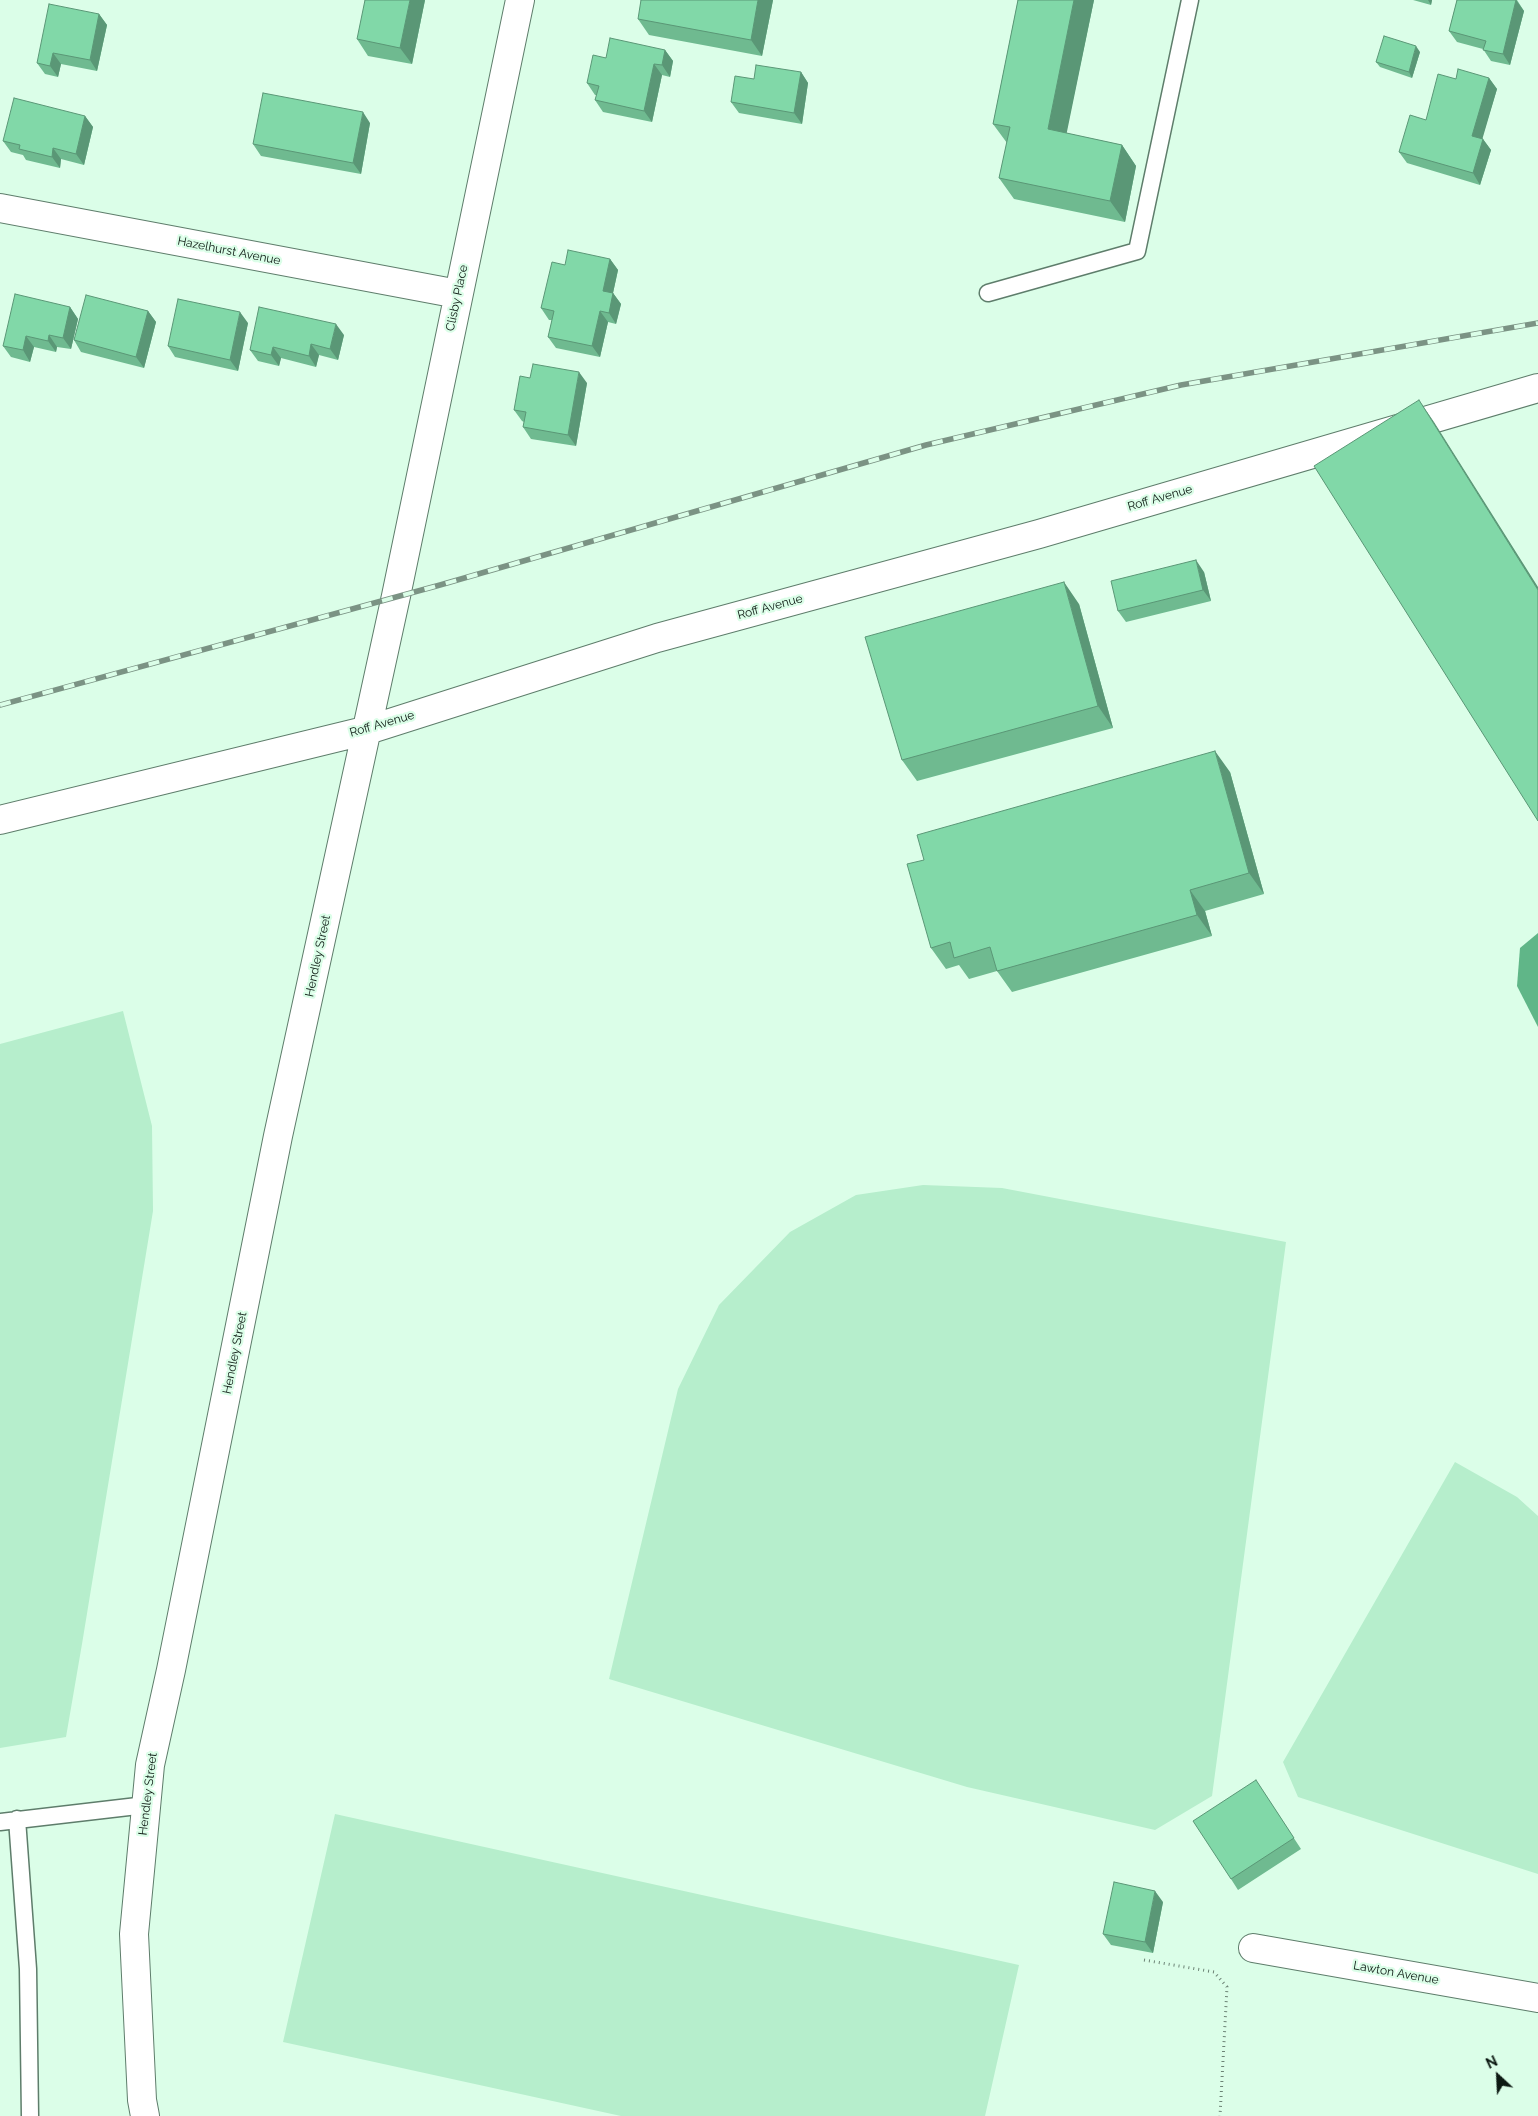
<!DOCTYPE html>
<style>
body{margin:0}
#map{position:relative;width:1538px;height:2116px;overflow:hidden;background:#dbfee8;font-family:Raleway,sans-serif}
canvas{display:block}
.north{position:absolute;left:1473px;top:2051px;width:50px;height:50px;-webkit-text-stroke:4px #dbfee8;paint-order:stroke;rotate:335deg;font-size:14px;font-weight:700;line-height:20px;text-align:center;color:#0d1a13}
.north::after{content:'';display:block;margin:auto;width:18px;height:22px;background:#0d1a13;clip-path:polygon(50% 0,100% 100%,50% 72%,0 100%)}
</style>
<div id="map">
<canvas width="1538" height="2116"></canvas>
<div class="north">N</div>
</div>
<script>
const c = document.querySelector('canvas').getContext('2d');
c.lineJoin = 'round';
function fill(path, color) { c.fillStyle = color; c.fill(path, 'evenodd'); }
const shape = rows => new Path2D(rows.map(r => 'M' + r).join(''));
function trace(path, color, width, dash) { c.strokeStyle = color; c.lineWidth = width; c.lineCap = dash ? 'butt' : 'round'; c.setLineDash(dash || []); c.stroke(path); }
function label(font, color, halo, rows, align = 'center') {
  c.font = font + ' Raleway,sans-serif'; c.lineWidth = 4.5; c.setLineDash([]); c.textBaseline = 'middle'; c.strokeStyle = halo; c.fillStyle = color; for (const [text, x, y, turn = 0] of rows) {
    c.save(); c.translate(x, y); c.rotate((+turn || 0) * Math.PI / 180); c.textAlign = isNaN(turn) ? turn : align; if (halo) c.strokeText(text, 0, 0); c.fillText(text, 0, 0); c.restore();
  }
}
fill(shape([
 [123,1011,152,1126,153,1211,82,1644,66,1737,0,1748,0,1044],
 [923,1185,1002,1188,1286,1242,1212,1796,1155,1830,967,1787,609,1679,678,1389,719,1305,790,1232,856,1195],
 [1455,1462,1517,1497,1538,1516,1538,1874,1298,1797,1283,1762],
 [335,1814,1019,1965,985,2116,621,2116,283,2042]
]), '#b6eecc');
fill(shape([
 [1538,933,1538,1027,1517,986,1520,948]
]), '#60b688');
const service = shape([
 [988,293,1137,251,1190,0],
 [17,1819,28,1969,30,2116],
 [0,1822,146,1805]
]);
const minor = shape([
 [0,208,458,294],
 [0,820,368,730,657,638,1039,534,1538,388],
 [1253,1948,1538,1998],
 [145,2116,142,2100,134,1934,150,1765,171,1670,278,1136,396,596,520,0]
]);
trace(service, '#5e7d6b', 19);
trace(minor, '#5e7d6b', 30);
trace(shape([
 [1144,1960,1214,1972,1227,1987,1220,2116]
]), '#6c8375', 3, [1, 4]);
trace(service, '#fff', 16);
trace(minor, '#fff', 28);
const rail = shape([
 [0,705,440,585,926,445,1181,385,1538,323]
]);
trace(rail, '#7b9384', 5.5);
trace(rail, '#dbfee8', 4, [11]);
fill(shape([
 [425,0,412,64,368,56,357,39],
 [773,0,762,56,649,35,638,19],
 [1018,0,1094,0,1066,133,1122,145,1136,166,1125,222,1014,199,999,178,1007,143,993,124],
 [1413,0,1432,0,1431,5],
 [1457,0,1517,0,1524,11,1510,65,1491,61,1483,49,1457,42,1449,31],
 [99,14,107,25,97,71,61,64,58,77,45,74,37,63],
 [665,50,673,61,670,77,662,75,652,122,603,112,595,100,597,95,595,95,587,83,606,58],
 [1420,52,1412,78,1380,67,1376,62],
 [801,72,808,83,802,124,739,113,731,102,754,79],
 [1489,78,1497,89,1482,138,1491,150,1480,185,1407,163,1399,152,1426,120,1456,79],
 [85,116,93,127,84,165,61,159,60,168,26,160,23,155,11,152,3,141],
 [370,123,361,174,261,156,253,144],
 [610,259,618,270,613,293,621,304,616,324,608,322,600,357,556,348,548,337,552,320,549,320,541,308,565,265],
 [70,307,78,319,71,349,57,347,56,352,34,347,30,362,11,357,3,346],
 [148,311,156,322,144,368,81,352,74,340],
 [248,323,238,371,175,357,168,346],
 [344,335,338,360,319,355,316,367,281,358,279,366,258,361,250,350],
 [530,378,587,383,576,446,531,439,523,427,524,422,522,421,514,410],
 [1204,572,1211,601,1126,622,1118,611],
 [1079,604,1113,728,917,781,902,760],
 [1230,772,1264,894,1205,911,1212,936,1012,992,997,971,969,979,959,965,946,969,931,948],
 [1263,1791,1301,1849,1238,1890,1231,1879],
 [1163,1902,1153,1953,1111,1945,1103,1934]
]), '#6fba90');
fill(shape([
 [410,0,425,0,412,64,400,48],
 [758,0,773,0,762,56,751,40],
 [1074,0,1094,0,1063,151,1048,129],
 [1428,0,1432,0,1431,5],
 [1516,0,1524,11,1510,65,1503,54],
 [99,14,107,25,97,71,90,60],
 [1416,46,1420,52,1412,78,1409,72],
 [665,50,673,61,670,77,662,65],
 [53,53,61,64,58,77,50,66],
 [654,64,662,75,652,122,644,111],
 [801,72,808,83,802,124,794,113],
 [1489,78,1497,89,1480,147,1472,136],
 [363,112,370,123,361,174,353,163],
 [85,116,93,127,84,165,76,154],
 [1483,139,1491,150,1480,185,1473,173],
 [1122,145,1136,166,1125,222,1110,201],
 [53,148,61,159,60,168,52,157],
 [610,259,618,270,613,293,621,304,616,324,609,313,603,291],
 [70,307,78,319,71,349,63,338],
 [148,311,156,322,144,368,136,357],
 [600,311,608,322,600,357,592,346],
 [240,312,248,323,238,371,230,360],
 [336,324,344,335,338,360,330,349],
 [49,335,57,347,56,352,48,341],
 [26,336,34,347,30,362,23,350],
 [311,344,319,355,316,367,309,356],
 [273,347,281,358,279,366,271,355],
 [579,372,587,383,576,446,568,435],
 [1419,400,1434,422,1538,587,1538,590],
 [1196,560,1204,572,1211,601,1203,590],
 [1064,582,1079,604,1113,728,1098,706],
 [1215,751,1230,772,1264,894,1249,873],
 [1190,890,1205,911,1212,936,1197,915],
 [1155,1891,1163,1902,1153,1953,1145,1942]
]), '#5a9776');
const building = shape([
 [365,0,410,0,400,48,357,39,365,0],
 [641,0,758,0,751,40,638,19,641,0],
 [1018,0,1074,0,1048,129,1122,145,1110,201,999,178,1010,127,993,124,1018,0],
 [1457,0,1516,0,1503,54,1483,50,1486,41,1449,31,1457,0],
 [49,4,99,14,90,60,53,53,50,66,37,63,49,4],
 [1384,36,1416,46,1409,72,1376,62,1384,36],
 [610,38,665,50,662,65,654,64,644,111,595,100,599,86,587,83,593,55,606,58,610,38],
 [756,65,801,72,794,113,731,102,735,76,754,79,756,65],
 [1458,69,1489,78,1472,136,1483,139,1473,173,1399,152,1410,115,1426,120,1438,74,1456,79,1458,69],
 [263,93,363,112,353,163,253,144,263,93],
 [14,98,85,116,76,154,53,148,52,157,19,149,20,145,3,141,14,98],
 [568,250,610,259,603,291,613,293,609,313,600,311,592,346,548,337,554,311,541,308,552,262,565,265,568,250],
 [15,294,70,307,63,338,49,335,48,341,26,336,23,350,3,346,15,294],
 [86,295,148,311,136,357,74,340,86,295],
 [178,299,240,312,230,360,168,346,178,299],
 [259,307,336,324,330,349,311,344,309,356,273,347,271,355,250,350,259,307],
 [533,364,579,372,568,435,523,427,526,412,514,410,520,376,530,378,533,364],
 [1419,400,1538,590,1538,821,1314,466,1419,400],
 [1196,560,1203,590,1118,611,1111,581,1196,560],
 [1064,582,1098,706,902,760,865,637,1064,582],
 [1215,751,1249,873,1190,890,1197,915,997,971,990,947,954,958,950,942,931,948,907,864,924,860,917,835,1215,751],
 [1256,1780,1294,1838,1231,1879,1193,1821,1256,1780],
 [1114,1882,1155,1891,1145,1942,1103,1934,1114,1882]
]);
fill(building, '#81d8a8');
trace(building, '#5a9776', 1);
label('12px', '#0d1a13', '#dbfee8', [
 ["Hazelhurst Avenue",229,251,11],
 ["Clisby Place",457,298,-78],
 ["Roff Avenue",1160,498,-16],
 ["Roff Avenue",770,607,-15],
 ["Roff Avenue",382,724,-16],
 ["Hendley Street",318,956,-78],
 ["Hendley Street",235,1353,-79],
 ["Hendley Street",148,1794,-83],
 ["Lawton Avenue",1396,1973,10]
]);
</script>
